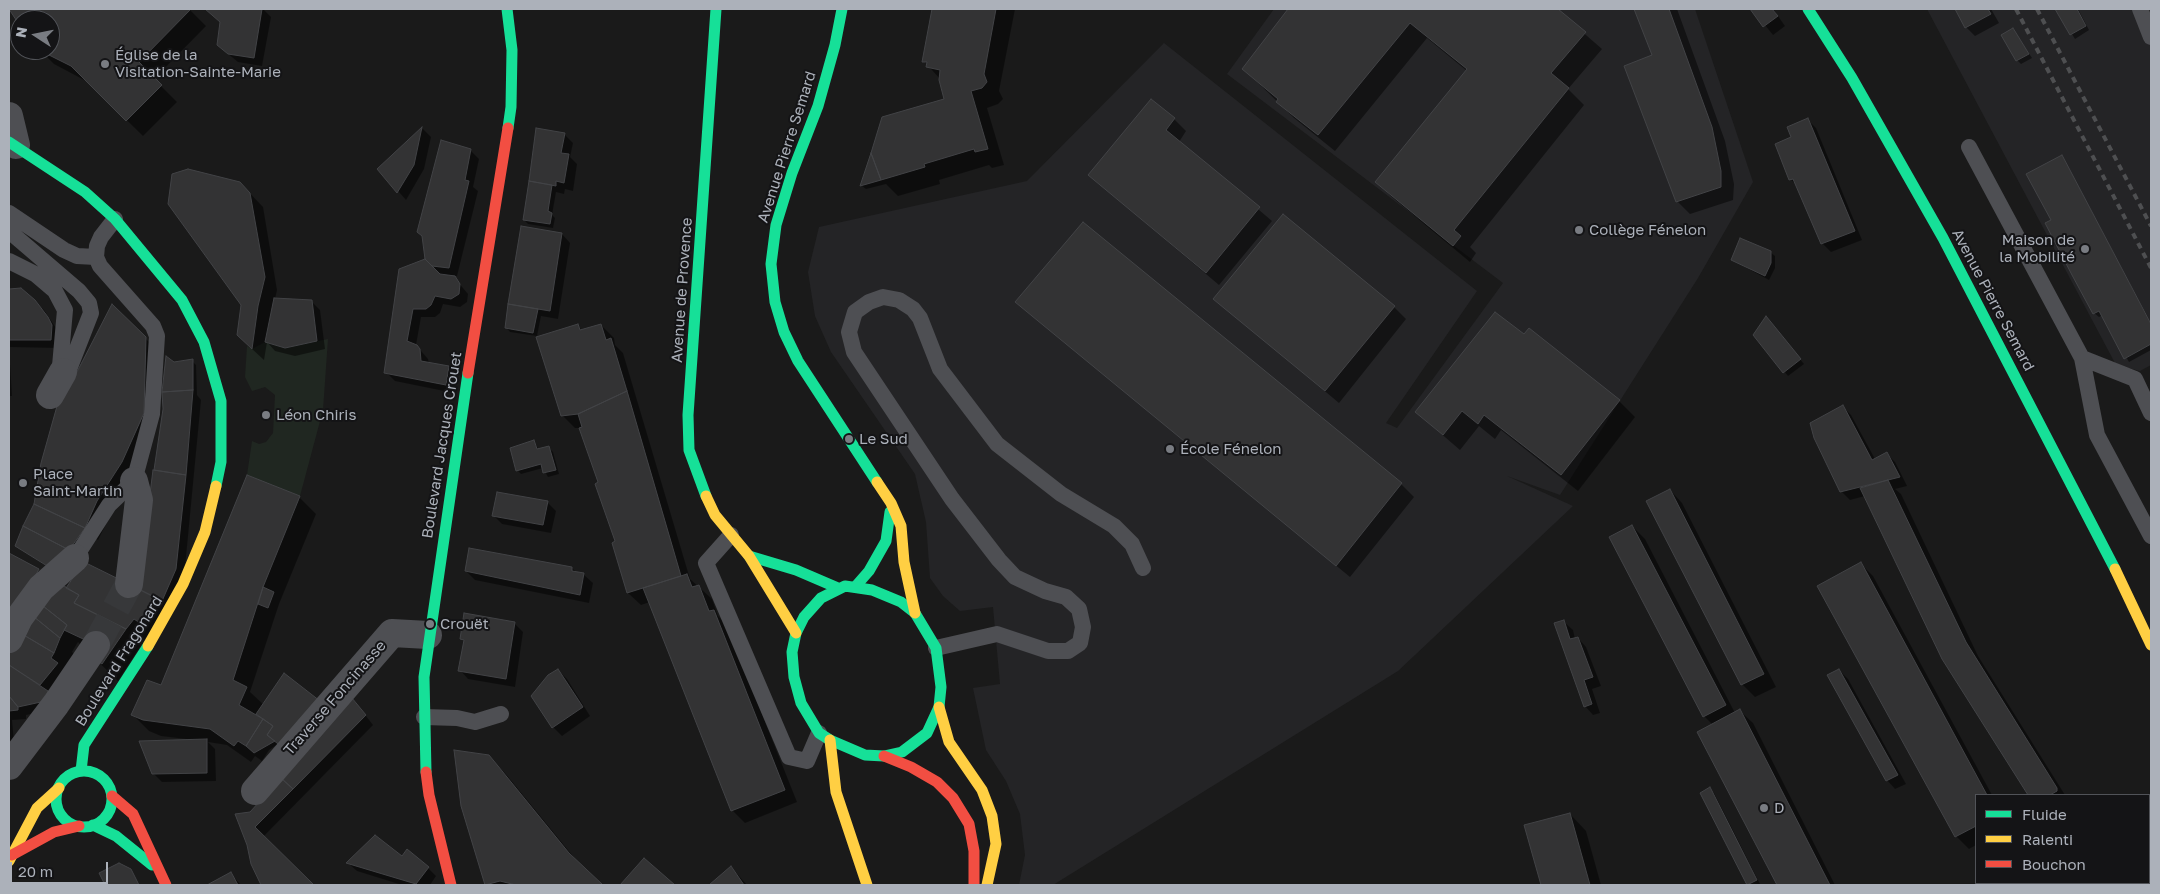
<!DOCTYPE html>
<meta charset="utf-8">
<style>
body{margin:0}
#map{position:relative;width:2160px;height:894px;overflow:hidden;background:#1a1a1a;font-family:"Golos Text",sans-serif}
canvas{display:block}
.frame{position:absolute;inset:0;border:10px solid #acb1ba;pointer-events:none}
.legend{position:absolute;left:1975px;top:794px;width:175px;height:90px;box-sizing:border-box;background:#141416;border:1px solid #515358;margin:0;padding:6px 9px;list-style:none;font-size:15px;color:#acb1ba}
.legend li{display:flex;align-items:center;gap:10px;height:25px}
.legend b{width:25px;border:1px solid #515358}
.north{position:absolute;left:10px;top:10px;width:50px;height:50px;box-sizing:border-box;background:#141416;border:1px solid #515358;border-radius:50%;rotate:281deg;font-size:14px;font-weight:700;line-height:20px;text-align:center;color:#acb1ba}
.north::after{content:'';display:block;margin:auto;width:18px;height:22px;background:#797c82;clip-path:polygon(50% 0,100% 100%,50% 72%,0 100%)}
.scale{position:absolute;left:10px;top:862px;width:98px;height:22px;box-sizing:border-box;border:2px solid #acb1ba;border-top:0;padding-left:6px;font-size:15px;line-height:18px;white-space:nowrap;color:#acb1ba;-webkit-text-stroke:4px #141416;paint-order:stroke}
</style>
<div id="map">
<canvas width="2160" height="894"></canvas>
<div class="frame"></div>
<ul class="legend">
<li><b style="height:6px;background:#16e098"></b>Fluide</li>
<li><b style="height:6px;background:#ffcf43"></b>Ralenti</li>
<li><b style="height:6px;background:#f24e42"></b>Bouchon</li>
</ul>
<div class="north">N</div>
<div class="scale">20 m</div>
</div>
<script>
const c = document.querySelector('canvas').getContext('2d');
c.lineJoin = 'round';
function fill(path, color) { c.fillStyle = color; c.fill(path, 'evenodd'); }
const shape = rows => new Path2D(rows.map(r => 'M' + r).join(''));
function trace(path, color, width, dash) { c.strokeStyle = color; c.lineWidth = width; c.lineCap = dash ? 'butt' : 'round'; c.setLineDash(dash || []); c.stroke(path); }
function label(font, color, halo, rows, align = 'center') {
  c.font = font + ' "Golos Text",sans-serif'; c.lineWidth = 4; c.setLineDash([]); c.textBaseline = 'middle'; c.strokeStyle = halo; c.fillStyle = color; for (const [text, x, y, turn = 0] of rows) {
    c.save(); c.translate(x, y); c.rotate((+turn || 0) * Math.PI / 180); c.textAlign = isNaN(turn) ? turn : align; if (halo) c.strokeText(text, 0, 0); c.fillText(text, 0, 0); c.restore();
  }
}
fill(shape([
 [1274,9,1695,9,1753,182,1698,278,1560,495,1507,476,1573,506,1398,671,1053,885,1019,885,1025,855,1020,814,1006,781,986,750,973,688,1000,684,993,607,960,611,943,596,930,578,926,522,915,474,831,352,815,316,808,272,819,227,1027,181,1164,43,1477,291,1386,423,1397,428,1503,283,1227,74],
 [1927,9,2151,9,2151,365,2140,371,2116,365]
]), '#242426');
fill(shape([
 [328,339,323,410,300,496,247,475,252,441,259,444,266,442,273,433,275,395,265,387,252,391,245,377,247,346,252,349,265,342,285,348]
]), '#202721');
fill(shape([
 [9,9,189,9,206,26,154,79,177,102,143,136,88,82,54,64,40,50,50,50,50,20,20,20,20,25],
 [206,9,263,9,271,17,262,66,238,62,227,53,221,22],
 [934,9,1015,9,999,91,1003,99,998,104,987,108,1004,165,992,168,989,165,939,180,940,184,898,196,886,184,866,189,862,186,883,118,945,100,940,79,924,61],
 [1289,9,1556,9,1602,49,1568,89,1584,105,1470,247,1476,253,1470,262,1393,198,1377,182,1467,71,1427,38,1335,151,1294,118,1243,68],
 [1635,9,1677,9,1725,141,1734,184,1733,200,1690,214,1677,201,1654,56],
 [1752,9,1773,9,1785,26,1773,35],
 [1956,9,1991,9,1999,23,1975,36,1966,27],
 [2057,9,2078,9,2089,30,2075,39],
 [2013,30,2032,58,2021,64,2017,60],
 [1174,119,1186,131,1179,142,1272,221,1219,285,1089,175],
 [1808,120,1816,128,1862,240,1831,252,1822,243,1798,186,1790,179,1793,138],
 [423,129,431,137,424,169,406,200,379,169],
 [564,134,573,143,570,157,577,164,573,191,565,189,564,194,556,192,552,215,555,218,553,228,528,224,524,220],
 [470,150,479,159,473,187,478,191,457,276,452,275,468,294,467,302,460,307,443,304,440,313,435,317,421,317,416,345,428,359,429,364,448,368,457,376,454,393,395,381,386,372,427,260],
 [2062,156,2151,323,2151,350,2129,362,2103,315,2099,317,2094,313,2052,221],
 [240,183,263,207,277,290,275,299,311,301,320,310,325,349,295,356,275,351,267,342,264,360,251,348,242,305],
 [562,234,570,243,558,319,541,316,537,336,510,332,506,327],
 [1770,252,1775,256,1775,268,1769,280,1732,260],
 [9,290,20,290,44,310,60,334,59,348,9,347],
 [1215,299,1394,307,1406,319,1339,403],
 [1016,302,1401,484,1414,497,1350,577],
 [1769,322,1804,364,1788,376,1755,335],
 [601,325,614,338,615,345,623,353,690,579,712,599,718,616,726,624,797,802,745,823,732,810,650,602,641,605,628,593,616,542,599,483,580,428,575,428,562,415,578,326,582,330],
 [1529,330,1619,401,1635,417,1578,491,1501,430,1495,439,1479,426,1460,450,1416,412,1524,336],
 [145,338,159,352,156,426,98,540,93,537,57,573,16,546,36,504],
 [9,348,12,396,9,396],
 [192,361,196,365,197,395,201,400,184,578,118,681,78,642,72,652,81,660,58,708,26,715,26,719,12,720,14,742,9,744,9,654,23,635,9,636,9,555,38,570,47,578,67,590,139,591,154,470,174,364],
 [1843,407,1851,415,1875,459,1887,454,1895,462,1907,486,1895,489,1901,494,1978,656,2065,795,2029,795,1943,658,1865,496,1850,500,1841,491],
 [534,442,539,450,548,447,553,452,559,474,548,477,543,468,521,474,517,470],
 [1670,490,1682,503,1776,687,1755,697,1742,684],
 [299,497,316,514,279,604,250,692,264,705,328,710,269,750,262,761,255,756,251,762,227,745,208,742,215,749,216,781,162,782,153,773,186,739,161,736,149,731,133,715,161,687],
 [547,502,556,511,551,533,502,524,494,516],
 [1632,526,1645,539,1735,713,1740,711,1753,723,1835,885,1779,885,1699,732,1713,725,1704,716],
 [1860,563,1873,576,1992,795,1976,795,1976,845,1969,849,1956,836],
 [572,568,577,573,584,575,593,583,589,603,475,580,466,571],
 [1564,622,1573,630,1575,639,1578,638,1586,647,1601,686,1592,689,1600,713,1593,715,1585,706],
 [514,623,523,632,515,687,468,679,460,670,465,642,461,639],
 [558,670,567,679,590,716,562,736,553,727],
 [1839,670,1848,679,1906,784,1895,789,1887,780],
 [356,703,373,725,263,837,312,885,263,885,250,813],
 [488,757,505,773,581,866,602,885,486,884],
 [1709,789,1714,793,1760,884,1748,884],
 [1570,814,1586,831,1601,885,1542,885,1526,826],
 [402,858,428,868,436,876,430,885,402,885,357,871,348,863],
 [645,860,674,885,621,885],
 [731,867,747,885,711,885],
 [231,874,241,885,210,885]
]), '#0007');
const building = shape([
 [9,9,191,9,139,62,162,85,126,121,71,66,39,50,50,50,50,20,20,20,20,26,9,9],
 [205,9,262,9,254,58,228,54,217,45,220,22,205,9],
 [932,9,996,9,984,74,987,82,982,88,971,91,988,149,975,152,974,149,924,164,925,167,881,180,871,153,882,117,944,99,939,80,940,70,926,67,927,62,922,62,932,9],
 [1288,9,1558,9,1586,32,1551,73,1569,88,1454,230,1461,236,1453,246,1375,182,1467,69,1410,23,1318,135,1276,102,1278,99,1242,69,1288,9],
 [1634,9,1669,9,1712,127,1721,171,1721,187,1676,202,1624,66,1652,55,1634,9],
 [1750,9,1772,9,1778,16,1763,27,1750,9],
 [1955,9,1988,9,1991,14,1965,28,1955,9],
 [2055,9,2077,9,2086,26,2070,35,2055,9],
 [2013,28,2029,54,2016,61,2001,35,2013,28],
 [1151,99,1175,118,1166,130,1260,207,1206,273,1088,175,1151,99],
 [1808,118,1855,231,1821,244,1793,179,1789,180,1775,144,1791,137,1787,127,1808,118],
 [422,127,414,165,397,193,377,169,422,127],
 [536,128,565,133,561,153,569,154,564,183,556,181,556,186,529,181,536,128],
 [441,140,471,149,465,180,469,181,449,268,432,266,425,259,422,236,417,232,441,140],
 [871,153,881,180,860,186,871,153],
 [2062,155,2151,324,2151,344,2124,359,2099,311,2093,314,2072,275,2045,223,2051,220,2026,174,2062,155],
 [188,169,240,182,250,193,265,277,258,306,252,349,237,335,241,305,168,204,172,174,188,169],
 [529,181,552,185,548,211,552,213,550,224,523,220,529,181],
 [1283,214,1395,306,1325,391,1213,299,1283,214],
 [1083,222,1402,483,1336,566,1015,302,1083,222],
 [521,226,562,233,550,311,508,304,521,226],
 [1740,238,1771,251,1771,263,1765,276,1731,260,1740,238],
 [425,259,440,274,455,276,460,284,459,294,451,299,435,296,431,305,426,309,413,309,407,341,417,345,420,349,421,361,449,366,446,385,384,373,399,269,425,259],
 [21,288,35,300,48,317,52,325,51,340,9,340,9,289,21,288],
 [274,298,312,300,317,341,285,348,265,342,274,298],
 [112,304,146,337,144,413,122,462,97,501,85,528,34,504,41,463,59,399,63,399,112,304],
 [508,304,538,309,533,333,505,328,508,304],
 [1495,312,1524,334,1529,328,1620,400,1561,475,1484,415,1478,424,1462,411,1443,435,1415,412,1495,312],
 [1766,316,1801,359,1783,373,1753,335,1766,316],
 [578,324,580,330,601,324,606,340,611,338,627,391,578,414,561,416,536,337,578,324],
 [166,356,174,362,193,359,193,390,162,392,166,356],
 [193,390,186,475,154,470,163,409,162,392,193,390],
 [627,391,681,576,627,593,612,543,615,541,595,484,598,482,579,428,582,427,578,414,627,391],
 [1843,405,1872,460,1887,452,1900,477,1840,492,1814,438,1810,423,1843,405],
 [534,440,537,449,549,446,556,470,543,473,541,464,516,471,510,448,534,440],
 [153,470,186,475,176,569,162,601,138,589,153,470],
 [247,475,300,496,263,587,233,680,247,687,239,705,263,719,246,746,238,741,234,746,210,729,143,720,131,715,147,680,161,685,247,475],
 [1888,480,1966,642,2057,788,2057,791,2050,795,2028,795,1942,659,1860,488,1888,480],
 [1670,489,1764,674,1741,685,1646,501,1670,489],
 [497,492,548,501,543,525,492,516,497,492],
 [34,504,85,528,69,550,23,526,34,504],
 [1632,525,1726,705,1703,717,1609,537,1632,525],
 [23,526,69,550,52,569,15,546,23,526],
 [469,548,572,567,572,571,584,573,580,595,465,571,469,548],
 [9,553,39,569,14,615,9,612,9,553],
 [84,562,157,598,140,623,134,619,126,629,74,603,79,595,66,588,84,562],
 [1861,562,1987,795,1976,795,1976,826,1955,837,1817,586,1861,562],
 [687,574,692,587,699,585,709,611,714,610,785,790,731,811,643,588,687,574],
 [59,583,79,595,74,603,126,629,102,664,96,660,96,645,64,630,67,625,38,602,59,583],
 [263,587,274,592,268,608,258,604,263,587],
 [38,602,67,625,60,638,28,612,38,602],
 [28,612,60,638,54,653,17,631,28,612],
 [464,613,515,622,506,679,458,671,464,640,460,639,464,613],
 [1564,620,1570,639,1578,637,1593,677,1584,680,1592,704,1584,707,1554,623,1564,620],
 [22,634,54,653,51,658,58,663,40,685,9,665,9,652,22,634],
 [9,665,48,691,50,700,18,707,9,696,9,665],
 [558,669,583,707,552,728,531,696,548,675,558,669],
 [1839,669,1898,775,1886,781,1827,675,1839,669],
 [284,673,320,701,283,748,267,735,273,726,256,714,284,673],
 [347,692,366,715,293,789,281,778,347,692],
 [9,696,18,707,18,710,9,711,9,696],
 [1740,709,1830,885,1777,885,1697,732,1740,709],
 [263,719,273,726,267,735,275,741,254,753,246,746,263,719],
 [207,739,207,773,152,774,139,741,207,739],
 [454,750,489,755,569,853,603,885,516,885,500,881,485,885,461,806,454,750],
 [281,778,293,789,255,827,314,885,261,885,251,864,247,845,235,814,250,812,281,778],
 [1710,787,1757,880,1747,885,1700,793,1710,787],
 [1570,813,1590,885,1541,885,1524,825,1570,813],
 [375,835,402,856,407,849,429,867,416,884,346,863,375,835],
 [644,858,675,885,620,885,644,858],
 [119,863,131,869,139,885,105,885,99,873,119,863],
 [731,866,744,885,709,885,731,866],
 [231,872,238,885,207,885,231,872]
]);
fill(building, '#333334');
trace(building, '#424346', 1);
trace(shape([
 [96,645,129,584]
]), '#37383a', 28, [28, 14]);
trace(shape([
 [2140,9,2151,37],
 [1969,147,2082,358,2097,435,2151,536],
 [9,213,64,250,77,256,96,257],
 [9,231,79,291,89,303,91,313,68,372,63,372,60,366,65,310,55,291,35,274,9,261],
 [2082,358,2135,379,2151,413],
 [731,535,706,563,789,757,807,761,819,733],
 [75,558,109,505,134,481,152,414,157,336,153,326,100,266,96,257,97,246,101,237,115,219],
 [936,648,997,634,1048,651,1068,651,1080,643,1083,627,1079,609,1066,597,1045,591,1015,577,999,560,952,499,854,352,849,332,855,312,869,302,883,297,899,300,913,309,920,318,940,369,997,444,1061,494,1114,526,1132,544,1143,568],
 [424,717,457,718,475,722,501,714]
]), '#4e4f53', 16);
trace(shape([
 [9,116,16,145],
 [50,395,63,372],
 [129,584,139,500,134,481],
 [9,639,19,618,41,588,75,558],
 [9,766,56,704,96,645],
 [255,791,392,633,428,635]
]), '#4e4f53', 28);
trace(shape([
 [507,9,512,50,511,107,508,128],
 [842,9,835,45,818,106,792,173,776,225,771,264,775,302,784,332,798,361,877,482],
 [1808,9,1852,78,1943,238,2115,569],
 [9,142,85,192,115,219,182,300,204,342,221,401,221,462,216,486],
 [706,496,689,450,688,415,716,9],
 [749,556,796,570,838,588],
 [845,586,872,590,901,602,915,613,936,648,941,687,939,707,927,733,902,752,884,756,865,755,830,740,819,733,801,703,794,677,792,652,796,633,804,617,821,598,845,586],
 [855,587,869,571,886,541,890,512],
 [81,771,84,745,148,646],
 '56 799a28 28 0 1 1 56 0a28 28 0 1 1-56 0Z',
 [426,772,424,677,468,373],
 [93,825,116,836,152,865]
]), '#16e098', 11);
trace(shape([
 [877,482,891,503,901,526,904,562,915,613],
 [706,496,715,515,749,556,796,633],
 [2115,569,2151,645],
 [148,646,183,584,205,532,216,486],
 [939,707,949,742,982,790,992,816,996,844,987,885],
 [830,740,836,792,867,885],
 [9,861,37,808,59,788]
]), '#ffcf43', 11);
trace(shape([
 [468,373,508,128],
 [884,756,911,767,937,782,953,798,969,824,974,851,974,885],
 [426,772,429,795,451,885],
 [112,796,133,814,166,885],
 [12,855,54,832,79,826]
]), '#f24e42', 11);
trace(shape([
 [2016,9,2151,268],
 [2037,9,2151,226]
]), '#4e4f51', 4, [6, 5]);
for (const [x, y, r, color] of [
 [105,64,5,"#797c82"],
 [1579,230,5,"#797c82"],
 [2085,249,5,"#797c82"],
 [266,415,5,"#797c82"],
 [849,439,5,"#797c82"],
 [1170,449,5,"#797c82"],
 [23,483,5,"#797c82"],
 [430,624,5,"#797c82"],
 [1764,808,5,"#797c82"]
]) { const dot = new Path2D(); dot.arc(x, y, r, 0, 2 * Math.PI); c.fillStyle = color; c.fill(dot); trace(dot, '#141416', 2); }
label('15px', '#acb1ba', '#141416', [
 ["Église de la",115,55],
 ["Visitation-Sainte-Marie",115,72],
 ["Collège Fénelon",1589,230],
 ["Maison de",2075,240,"right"],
 ["la Mobilité",2075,257,"right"],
 ["Léon Chiris",276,415],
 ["Le Sud",859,439],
 ["École Fénelon",1180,449],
 ["Place",33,474],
 ["Saint-Martin",33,491],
 ["Crouët",440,624],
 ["D",1774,808]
], 'left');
label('15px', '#acb1ba', '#141416', [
 ["Avenue Pierre Semard",787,147,-72],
 ["Avenue de Provence",682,290,-86],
 ["Avenue Pierre Semard",1993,300,62],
 ["Boulevard Jacques Crouet",442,445,-81],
 ["Boulevard Fragonard",119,661,-58],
 ["Traverse Foncinasse",335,698,-49]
]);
</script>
